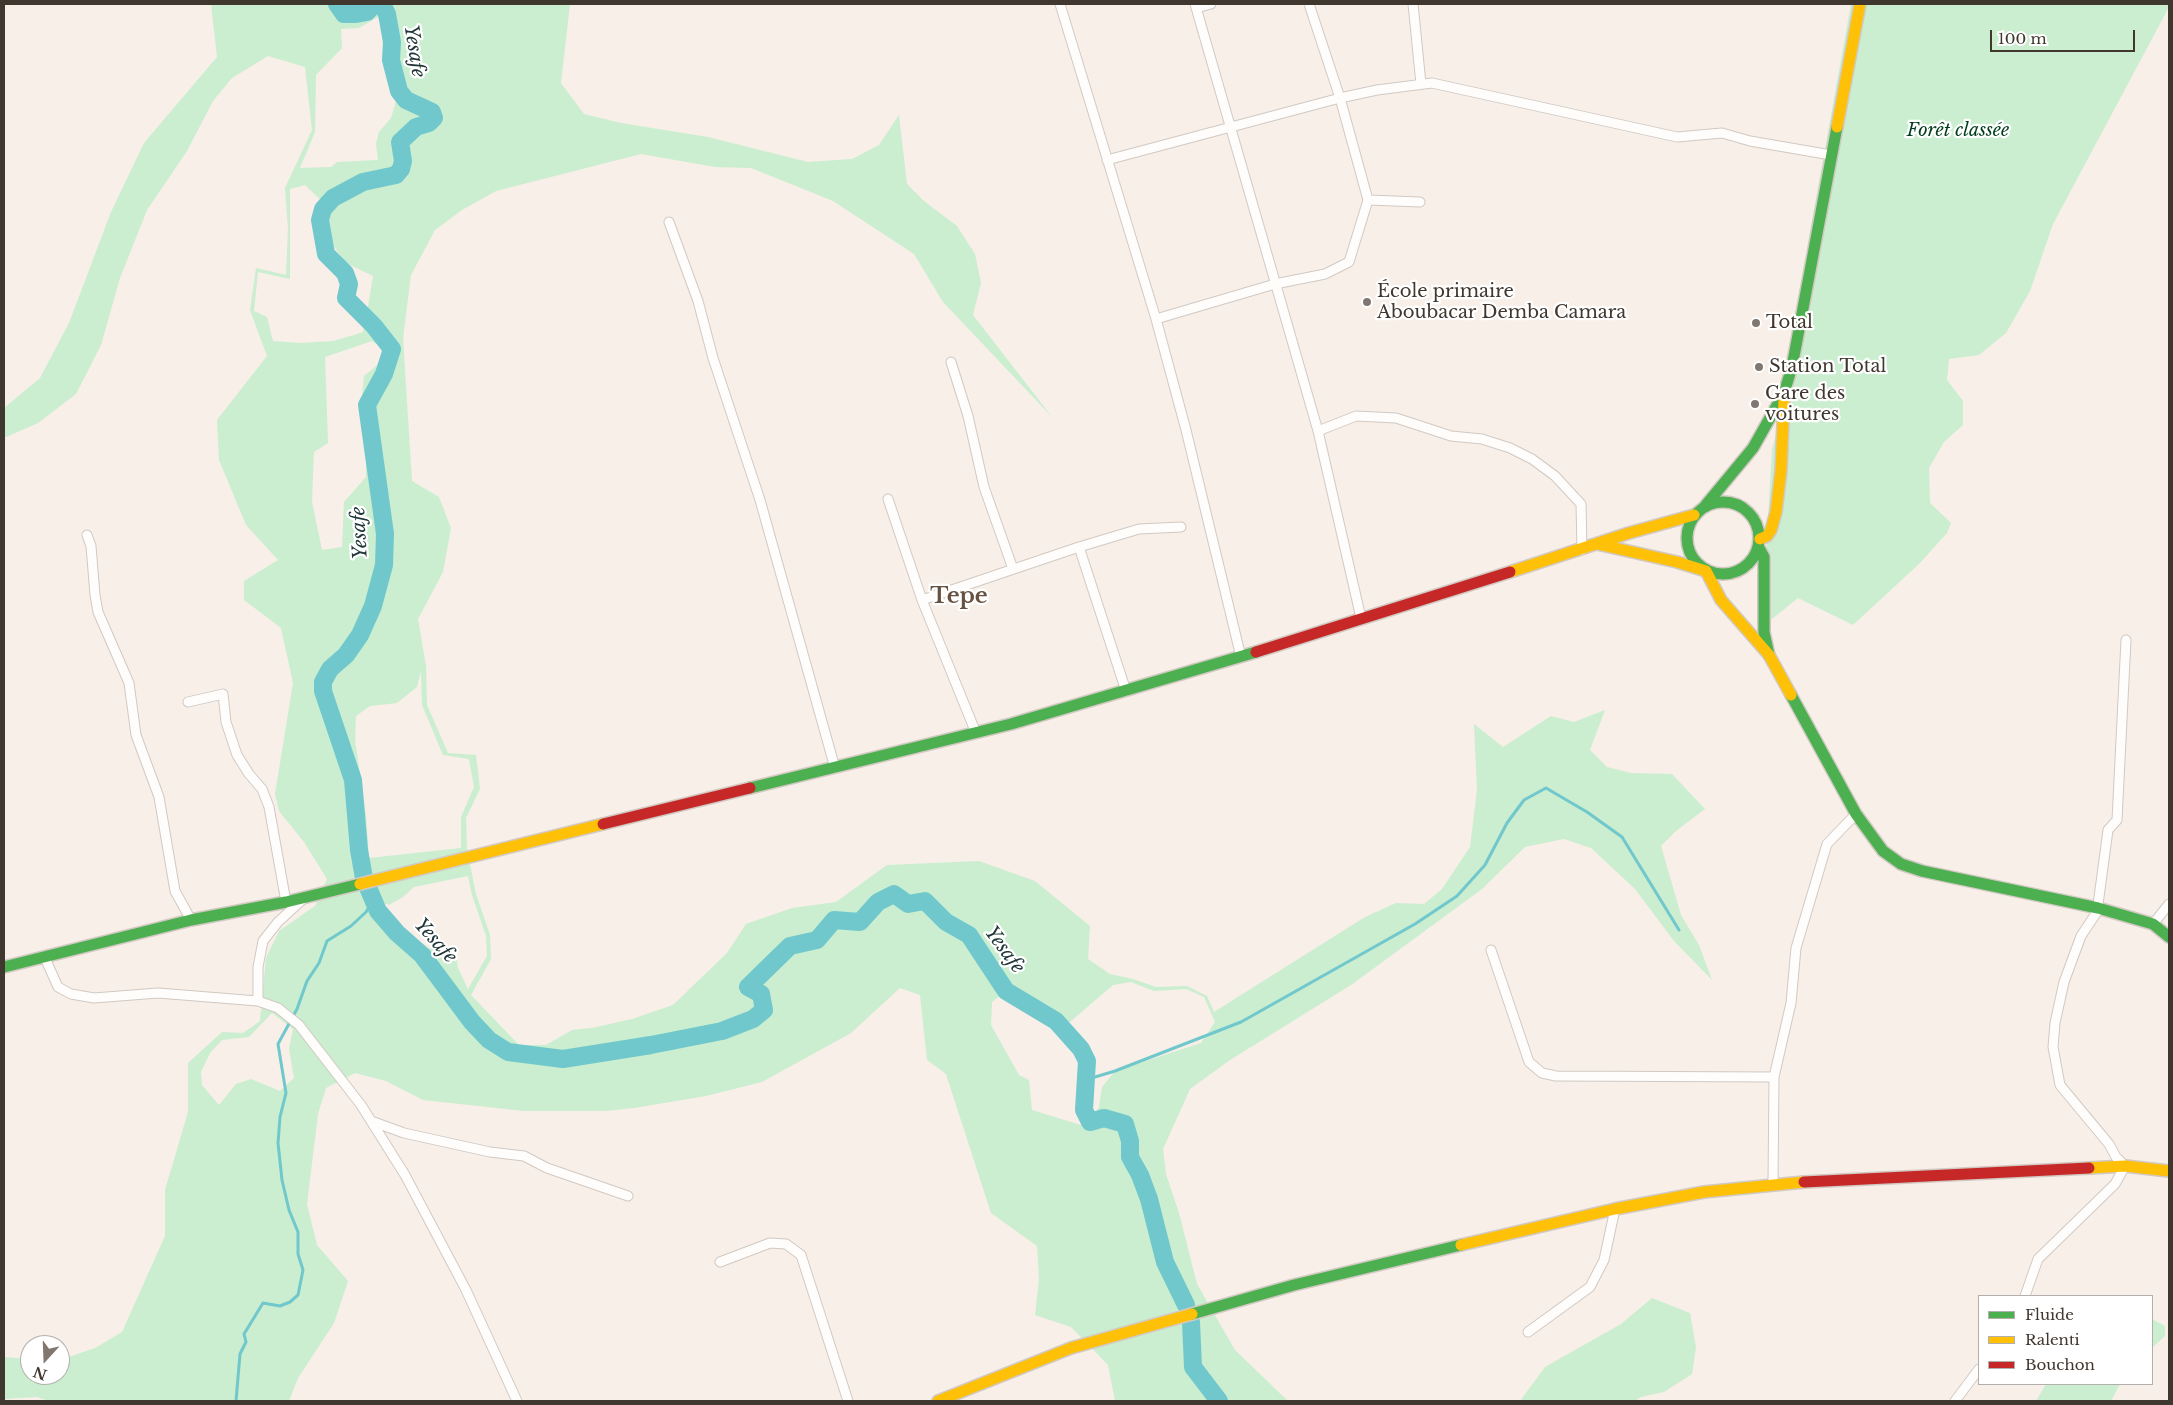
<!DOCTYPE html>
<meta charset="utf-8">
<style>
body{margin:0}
#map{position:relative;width:2173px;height:1405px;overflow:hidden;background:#f7efe8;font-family:"Libre Baskerville",serif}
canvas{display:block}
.frame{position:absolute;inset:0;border:5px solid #40372f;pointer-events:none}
.legend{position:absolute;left:1978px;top:1295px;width:175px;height:90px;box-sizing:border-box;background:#fff;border:1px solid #b3afac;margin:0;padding:6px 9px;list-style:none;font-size:15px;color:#40372f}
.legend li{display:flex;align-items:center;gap:10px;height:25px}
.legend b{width:25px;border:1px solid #b3afac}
.north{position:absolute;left:20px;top:1335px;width:50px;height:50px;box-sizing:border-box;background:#fff;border:1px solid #b3afac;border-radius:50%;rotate:200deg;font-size:14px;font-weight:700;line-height:20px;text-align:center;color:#40372f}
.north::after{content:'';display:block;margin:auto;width:18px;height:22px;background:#807770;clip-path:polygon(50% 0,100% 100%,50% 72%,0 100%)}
.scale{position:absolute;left:1990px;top:30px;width:145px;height:22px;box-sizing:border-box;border:2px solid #40372f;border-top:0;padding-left:6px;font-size:15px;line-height:18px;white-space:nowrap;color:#40372f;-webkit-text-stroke:4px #fff;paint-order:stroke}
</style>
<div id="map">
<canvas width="2173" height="1405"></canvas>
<div class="frame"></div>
<ul class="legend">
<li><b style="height:6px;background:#4caf50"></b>Fluide</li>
<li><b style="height:6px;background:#ffc107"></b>Ralenti</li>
<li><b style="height:6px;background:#c62828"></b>Bouchon</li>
</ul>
<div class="north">N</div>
<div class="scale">100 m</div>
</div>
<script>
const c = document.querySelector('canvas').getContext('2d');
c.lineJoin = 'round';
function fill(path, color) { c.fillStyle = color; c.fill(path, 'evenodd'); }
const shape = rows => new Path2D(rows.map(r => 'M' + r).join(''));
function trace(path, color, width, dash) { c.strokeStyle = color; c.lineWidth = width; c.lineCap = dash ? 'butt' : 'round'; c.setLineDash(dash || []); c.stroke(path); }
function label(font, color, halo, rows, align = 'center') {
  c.font = font + ' "Libre Baskerville",serif'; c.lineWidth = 4.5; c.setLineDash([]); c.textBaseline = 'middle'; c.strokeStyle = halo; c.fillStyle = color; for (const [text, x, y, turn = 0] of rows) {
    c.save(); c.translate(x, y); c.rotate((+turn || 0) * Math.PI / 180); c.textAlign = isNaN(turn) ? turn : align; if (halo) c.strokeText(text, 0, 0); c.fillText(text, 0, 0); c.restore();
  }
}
fill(shape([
 [211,4,570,4,561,83,584,114,621,123,708,137,808,162,852,159,879,145,899,115,907,184,924,201,957,226,975,254,981,283,973,315,1052,417,943,302,914,254,833,201,751,168,715,167,641,154,496,191,462,210,435,230,411,275,403,338,412,481,439,497,451,528,443,572,418,619,426,666,427,705,448,753,476,755,480,789,466,818,467,849,476,894,490,935,491,959,471,995,519,1045,546,1045,572,1030,592,1028,632,1019,673,1005,727,953,746,924,792,908,836,902,887,865,979,861,1035,881,1090,926,1088,959,1110,974,1133,979,1156,987,1187,986,1207,996,1214,1012,1365,917,1396,903,1424,904,1442,889,1470,847,1477,790,1474,724,1503,747,1551,716,1574,722,1605,710,1590,750,1607,767,1631,773,1672,774,1705,809,1676,831,1661,846,1681,915,1699,945,1712,980,1674,941,1635,889,1591,848,1564,839,1525,847,1482,889,1351,985,1230,1060,1190,1089,1163,1149,1166,1174,1179,1213,1197,1284,1235,1350,1288,1401,1115,1401,1108,1365,1071,1327,1035,1315,1039,1279,1037,1246,991,1213,946,1074,927,1060,920,995,900,988,851,1033,762,1082,706,1096,634,1108,606,1111,524,1111,423,1100,386,1081,355,1073,326,1088,318,1114,307,1204,317,1245,348,1281,334,1323,298,1378,289,1401,49,1401,37,1397,4,1399,4,1357,30,1359,30,1375,60,1375,60,1360,95,1348,122,1332,165,1236,165,1190,188,1112,188,1063,222,1032,243,1033,260,1021,266,958,279,931,315,906,327,879,304,842,279,811,275,794,293,683,281,628,244,600,244,581,278,560,246,525,219,460,217,420,267,356,250,310,256,268,286,275,288,229,285,188,312,130,305,67,268,56,232,78,213,101,187,151,147,210,120,278,101,345,76,394,38,423,4,438,4,408,40,378,69,323,111,212,144,143,217,57],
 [378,17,382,22,385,70,396,101,391,118,379,132,376,144,378,160,337,162,331,167,300,168,315,132,316,75,342,48,341,29,359,28],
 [305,185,331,210,328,225,332,244,346,263,373,276,367,313,363,332,354,335,333,341,301,343,273,341,267,317,254,311,258,272,290,279,290,189],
 [372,341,383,349,382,361,364,376,362,395,362,428,366,456,366,477,344,502,342,547,322,550,312,502,314,452,328,443,325,357],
 [421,671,422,705,443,755,469,759,474,787,461,817,461,848,369,858,366,815,355,740,356,716,370,706,397,703,417,687],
 [468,876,472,895,486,936,487,956,468,989,458,968,456,954,442,949,426,948,421,955,397,933,379,911,374,900,389,905,403,897,414,887],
 [1131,982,1154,991,1186,989,1204,997,1215,1022,1201,1043,1115,1071,1102,1087,1099,1107,1090,1122,1081,1125,1032,1110,1029,1080,1019,1075,991,1025,992,1002,1006,991,1056,1021,1070,1022,1113,985],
 [272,1013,293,1029,289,1049,294,1078,280,1091,251,1079,236,1084,219,1105,202,1085,201,1072,210,1053,222,1040,249,1037],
 [1851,4,2169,4,2169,7,2053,224,2030,291,2006,333,1979,355,1949,359,1947,380,1963,401,1963,425,1944,442,1929,468,1930,503,1951,523,1947,533,1919,564,1853,625,1798,598,1762,627,1772,449,1785,403,1783,382],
 [1652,1298,1690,1313,1696,1347,1692,1374,1664,1392,1641,1397,1635,1401,1520,1401,1545,1367,1621,1324],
 [2152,1319,2165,1326,2165,1336,2152,1348],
 [2046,1384,2120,1384,2111,1401,2036,1401]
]), '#caeecf');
trace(shape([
 [1085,1080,1115,1071,1241,1022,1415,924,1457,896,1485,865,1507,823,1524,800,1546,788,1587,812,1622,837,1679,930],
 [236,1401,240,1354,246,1342,244,1334,263,1303,280,1306,290,1302,298,1295,303,1270,298,1254,298,1232,289,1210,282,1180,278,1143,280,1117,286,1093,278,1044,297,1009,307,981,319,963,327,941,351,926,366,912,373,900]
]), '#70c8cd', 3);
trace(shape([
 [337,4,344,14,356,14,367,12,374,4,382,4,387,14,392,42,391,60,399,91,406,100,432,112,434,118,429,123,416,127,400,142,403,161,401,169,396,175,363,182,333,198,323,209,320,220,326,254,345,273,349,284,346,298,374,326,392,349,384,374,367,405,385,534,384,565,373,606,360,635,346,655,330,669,323,682,323,691,353,780,359,850,364,878,378,911,397,933,422,955,472,1022,489,1040,508,1052,563,1059,651,1045,722,1031,753,1019,764,1010,761,994,748,987,790,946,817,940,834,920,860,922,878,902,894,894,908,904,925,901,946,922,969,935,1006,991,1056,1021,1081,1049,1087,1061,1084,1110,1090,1122,1104,1118,1125,1124,1130,1141,1130,1157,1140,1175,1149,1199,1165,1262,1186,1305],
 [1191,1322,1193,1367,1219,1401]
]), '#70c8cd', 18);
const street = shape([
 [1060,4,1156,319,1186,430,1241,657],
 [1195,4,1318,431,1361,618],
 [1309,4,1340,98,1368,200],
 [1413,4,1421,84],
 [1196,8,1211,4],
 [1107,160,1340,98,1377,90,1432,83,1677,137,1722,133,1750,141,1831,155],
 [669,222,698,301,713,358,760,500,835,768],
 [1156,319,1275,284,1325,274,1349,262,1368,200,1420,202],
 [951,362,968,416,984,487,1013,569],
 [1318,431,1356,416,1396,418,1451,436,1482,439,1510,448,1532,459,1555,476,1581,504,1582,550],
 [888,499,922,600,976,733],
 [87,535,91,546,95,595,98,612,129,683,136,735,159,797,175,891,191,920],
 [1079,547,1139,529,1181,527],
 [922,600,1079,547,1126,691],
 [188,702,223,694,226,722,237,755,249,774,262,789,269,807,286,902],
 [2153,924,2169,904],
 [1491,950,1529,1062,1542,1073,1556,1076,1774,1077],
 [45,958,58,987,71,994,94,998,158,993,258,1001,278,1008,299,1025,361,1105,405,1175,466,1290,517,1401],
 [258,1001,258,967,263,941,278,922,302,900],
 [371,1121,404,1133,490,1152,524,1156,547,1168,628,1196],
 [1773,1183,1774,1077,1791,1003,1796,948,1827,844,1856,814],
 [720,1262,770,1243,786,1244,801,1255,848,1401],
 [2025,1296,2038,1259,2115,1184,2125,1166,2116,1157,2109,1144,2060,1085,2053,1047,2055,1023,2064,982,2081,936,2097,912,2108,830,2117,820,2126,640],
 [1528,1332,1590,1287,1604,1260,1615,1209],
 [1955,1401,1979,1369]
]);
const fast = shape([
 '1687 538a36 36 0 1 1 72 0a36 36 0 1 1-72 0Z',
 [1705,506,1753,448,1784,393,1792,367,1837,127],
 [1759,548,1764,557,1764,632,1769,655],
 [1791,695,1856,814,1883,851,1901,864,1922,871,2098,908,2153,924,2169,937],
 [750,788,1011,724,1256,652],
 [4,967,191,920,286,902,360,884],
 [1192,1314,1294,1285,1461,1245]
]);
const slow = shape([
 [1837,127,1860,4],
 [1760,539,1767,536,1771,530,1776,512,1781,470,1784,399],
 [1597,544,1677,562,1706,571,1721,600,1769,655,1791,695],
 [1510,572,1629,533,1694,515],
 [360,884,603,824],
 [2089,1168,2125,1166,2169,1171],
 [1461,1245,1615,1209,1704,1192,1804,1182],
 [938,1401,1071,1348,1192,1314]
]);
const jam = shape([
 [1256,652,1510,572],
 [603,824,750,788],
 [1804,1182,2089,1168]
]);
trace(street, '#d1c9c2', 11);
trace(fast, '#d1c9c2', 14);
trace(slow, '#d1c9c2', 14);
trace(jam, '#d1c9c2', 14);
trace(street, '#fefdfc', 9);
trace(fast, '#4caf50', 11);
trace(slow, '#ffc107', 11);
trace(jam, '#c62828', 11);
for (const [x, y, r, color] of [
 [1367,302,5,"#807770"],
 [1756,323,5,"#807770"],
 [1759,367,5,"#807770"],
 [1755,404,5,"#807770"]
]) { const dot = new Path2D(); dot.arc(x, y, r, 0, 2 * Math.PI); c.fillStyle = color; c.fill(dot); trace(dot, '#fff', 2); }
label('italic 18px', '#003d1c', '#fff', [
 ["Forêt classée",1958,131]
]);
label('18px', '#40372f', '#fff', [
 ["École primaire",1377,292],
 ["Aboubacar Demba Camara",1377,313],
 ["Total",1766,323],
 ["Station Total",1769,367],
 ["Gare des",1765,394],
 ["voitures",1765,415]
], 'left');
label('italic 19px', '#203638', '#fff', [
 ["Yesafe",414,51,81],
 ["Yesafe",360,533,-93],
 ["Yesafe",435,941,48],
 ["Yesafe",1004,950,54]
]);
label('bold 22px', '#675242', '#fff', [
 ["Tepe",959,597]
]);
</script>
